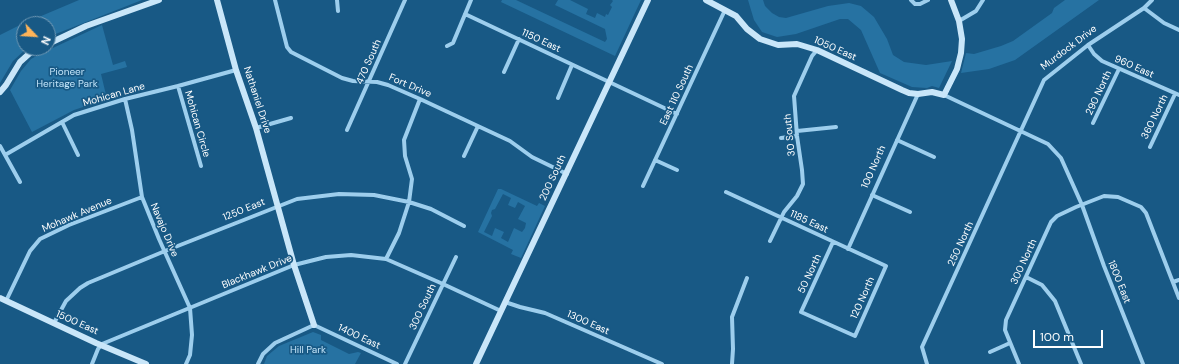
<!DOCTYPE html>
<style>
body{margin:0}
#map{position:relative;width:1179px;height:364px;overflow:hidden;background:#185985;font-family:"DM Sans",sans-serif}
canvas{display:block}
.north{position:absolute;left:16px;top:16px;width:40px;height:40px;box-sizing:border-box;background:#185985;border:1px solid #749bb6;border-radius:50%;rotate:115deg;font-size:11px;font-weight:700;line-height:16px;text-align:center;color:#fff}
.north::after{content:'';display:block;margin:auto;width:14px;height:18px;background:#ffb458;clip-path:polygon(50% 0,100% 100%,50% 72%,0 100%)}
.scale{position:absolute;left:1033px;top:330px;width:70px;height:18px;box-sizing:border-box;border:2px solid #fff;border-top:0;padding-left:5px;font-size:12px;line-height:14px;white-space:nowrap;color:#fff;-webkit-text-stroke:3px #185985;paint-order:stroke}
</style>
<div id="map">
<canvas width="1179" height="364"></canvas>
<div class="north">N</div>
<div class="scale">100 m</div>
</div>
<script>
const c = document.querySelector('canvas').getContext('2d');
c.lineJoin = 'round';
function fill(path, color) { c.fillStyle = color; c.fill(path, 'evenodd'); }
const shape = rows => new Path2D(rows.map(r => 'M' + r).join(''));
function trace(path, color, width, dash) { c.strokeStyle = color; c.lineWidth = width; c.lineCap = dash ? 'butt' : 'round'; c.setLineDash(dash || []); c.stroke(path); }
function label(font, color, halo, rows, align = 'center') {
  c.font = font + ' "DM Sans",sans-serif'; c.lineWidth = 3.5; c.setLineDash([]); c.textBaseline = 'middle'; c.strokeStyle = halo; c.fillStyle = color; for (const [text, x, y, turn = 0] of rows) {
    c.save(); c.translate(x, y); c.rotate((+turn || 0) * Math.PI / 180); c.textAlign = isNaN(turn) ? turn : align; if (halo) c.strokeText(text, 0, 0); c.fillText(text, 0, 0); c.restore();
  }
}
fill(shape([
 [79,0,142,0,48,37,48,24,24,24,24,48,27,48,13,61,0,83,0,35,20,25],
 [502,0,516,0,605,42,607,39,605,29,555,5,558,0,570,0,588,9,586,14,595,18,597,13,605,17,606,14,608,15,612,7,610,5,613,1,612,0,641,0,615,56,501,2],
 [748,0,763,0,765,6,772,13,779,17,786,18,828,6,849,3,861,6,874,17,887,39,893,55,904,62,926,65,952,61,939,88,932,86,927,88,912,87,880,73,861,30,848,19,840,19,796,34,777,37,762,32,754,20],
 [1065,0,1099,0,1015,60,989,69,961,73,966,53,974,54,1001,46,1013,41,1052,13,1054,8],
 [102,25,113,65,125,61,127,67,101,74,107,99,74,110,32,132,10,90,21,71,31,59,40,54],
 [498,189,501,189,537,206,539,203,545,206,521,258,511,254,513,250,478,232],
 [503,194,511,198,508,205,515,208,518,202,525,206,518,219,526,223,525,228,522,232,514,228,508,242,501,238,504,232,495,228,492,236,484,232,492,216,491,213,492,210,495,209],
 [313,332,321,335,321,340,349,354,358,352,361,353,355,364,264,364,267,356,279,346]
]), '#2672a2');
trace(shape([
 [275,0,287,47,291,52,342,78,353,81,377,82,388,85,420,99,510,141,532,157,567,174],
 [337,0,338,11],
 [911,0,915,4,920,4,928,0],
 [1144,8,1164,23,1179,30],
 [465,14,677,114],
 [959,21,976,11,983,0],
 [1088,45,1094,54,1102,61,1179,95],
 [447,46,453,43,471,0],
 [504,72,519,39],
 [178,86,201,166],
 [944,95,1048,144,1061,158,1082,205,1104,266,1143,364],
 [558,98,572,65],
 [125,99,132,130,142,197,159,239,190,308,192,335,190,355,186,364],
 [62,122,78,155],
 [1093,123,1119,69],
 [256,128,291,118],
 [347,130,405,0],
 [797,131,836,127],
 [781,138,797,136],
 [897,140,934,157],
 [0,146,20,182],
 [1150,147,1175,94],
 [5,155,74,115,125,99,178,86,236,70],
 [464,156,478,126],
 [655,160,677,170],
 [643,186,725,10],
 [726,192,886,266,855,336,801,312,833,242],
 [872,195,910,212],
 [770,241,784,212,797,196,803,184,802,170,797,136,794,96,812,56,817,50],
 [848,249,918,94],
 [386,259,399,233,409,202,412,179,405,156,404,140,420,99],
 [1026,277,1042,285,1055,301,1081,364],
 [1173,282,1179,280],
 [6,301,30,251,40,239,69,225,142,197],
 [505,302,520,307,545,313,662,364],
 [54,323,66,301,80,288,88,283,165,251,297,199,339,194,374,195,409,202,431,209,464,226],
 [990,352,1010,343],
 [92,364,98,349,102,344,294,265,326,257,351,255,386,259,443,284,501,311],
 [258,364,263,354,275,343,314,325,397,364],
 [405,364,456,257],
 [732,364,733,349,732,317,747,278],
 [927,364,922,347,1044,80,1088,45,1144,8,1152,0],
 [1019,364,1005,330,1006,320,1051,222,1057,216,1076,207,1104,196,1118,197,1141,207,1146,213,1179,298]
]), '#9dceed', 4);
trace(shape([
 [217,0,236,70,256,128,294,265,314,325],
 [706,0,736,16,747,29,760,39,778,45,797,44,817,50,902,90,909,93,918,94,932,92,944,95,957,69,961,53,962,39,959,21,951,0],
 [48,44,86,26,159,0],
 [0,92,6,85,20,62,30,53,40,48],
 [0,298,96,343,146,364],
 [476,364,648,0]
]), '#c9e6f9', 6);
label('10px', '#fff', '#185985', [
 ["1150 East",541,41,25],
 ["Murdock Drive",1069,48,-37],
 ["1050 East",835,49,24],
 ["470 South",369,62,-66],
 ["960 East",1134,67,24],
 ["Fort Drive",410,86,23],
 ["290 North",1099,93,-65],
 ["Mohican Lane",114,95,-16],
 ["East 110 South",677,95,-65],
 ["Nathaniel Drive",257,100,72],
 ["360 North",1155,117,-64],
 ["Mohican Circle",197,124,74],
 ["30 South",790,135,-96],
 ["100 North",874,167,-66],
 ["200 South",553,178,-65],
 ["1250 East",244,210,-22],
 ["Mohawk Avenue",77,215,-23],
 ["1185 East",809,222,25],
 ["Navajo Drive",164,230,67],
 ["250 North",961,244,-65],
 ["300 North",1024,262,-65],
 ["Blackhawk Drive",257,272,-22],
 ["50 North",810,274,-65],
 ["1800 East",1119,282,68],
 ["120 North",863,298,-66],
 ["300 South",423,307,-65],
 ["1500 East",77,323,24],
 ["1300 East",588,323,24],
 ["1400 East",359,337,25]
]);
label('10px', '#c2e4f9', '#185985', [
 ["Pioneer",67,72],
 ["Heritage Park",67,84],
 ["Hill Park",308,350]
]);
</script>
